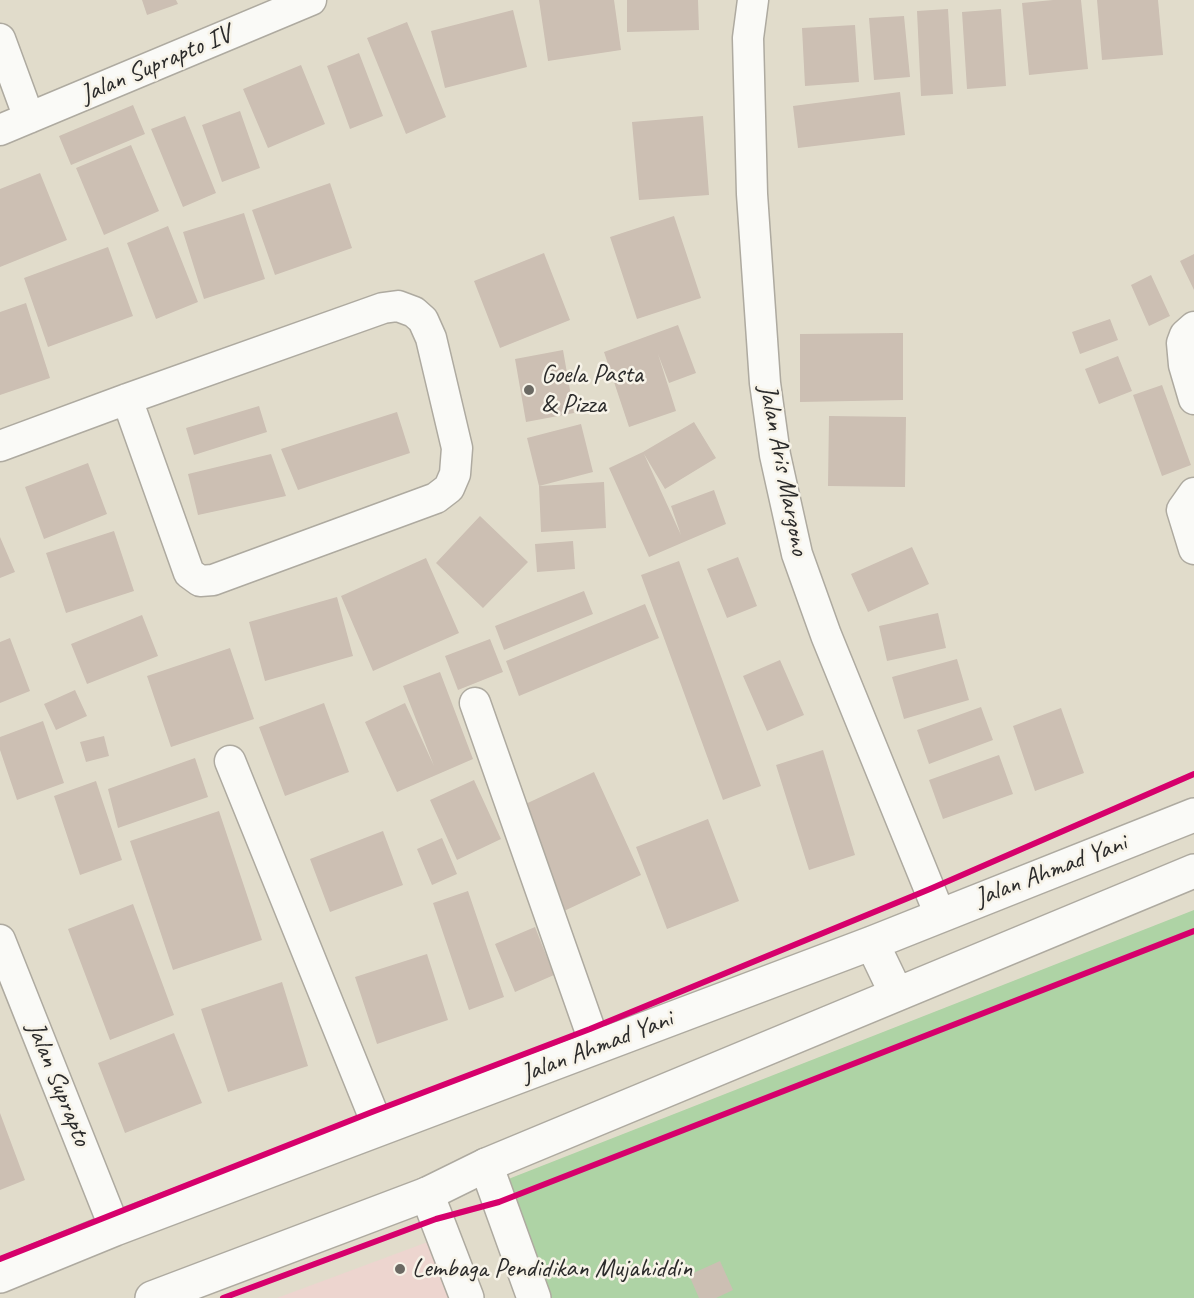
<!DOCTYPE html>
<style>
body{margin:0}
canvas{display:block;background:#e1dccb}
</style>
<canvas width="1194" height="1298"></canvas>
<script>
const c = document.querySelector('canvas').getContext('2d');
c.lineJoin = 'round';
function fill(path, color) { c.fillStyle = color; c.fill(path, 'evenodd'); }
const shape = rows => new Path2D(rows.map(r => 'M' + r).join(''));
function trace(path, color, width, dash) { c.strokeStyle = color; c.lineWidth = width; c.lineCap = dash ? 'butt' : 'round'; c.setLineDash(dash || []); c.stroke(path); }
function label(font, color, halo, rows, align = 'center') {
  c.font = font + ' Caveat,sans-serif'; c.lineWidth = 5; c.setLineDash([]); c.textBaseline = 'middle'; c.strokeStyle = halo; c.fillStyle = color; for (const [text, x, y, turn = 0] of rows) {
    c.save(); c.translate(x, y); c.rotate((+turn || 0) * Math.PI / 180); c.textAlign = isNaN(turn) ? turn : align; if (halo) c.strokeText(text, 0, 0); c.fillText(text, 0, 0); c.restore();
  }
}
fill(shape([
 [433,1240,458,1298,277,1298]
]), '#edd5cf');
fill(shape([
 [1194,910,1194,1298,532,1298,488,1187]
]), '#aed3a5');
fill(shape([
 [142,0,176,0,178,4,147,15],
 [539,0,614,0,621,50,548,61],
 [627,0,698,0,699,30,627,32],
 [1053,0,1081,0,1088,69,1029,75,1022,3],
 [1097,0,1158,0,1163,55,1102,60],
 [948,9,953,94,921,96,917,11],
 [1001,9,1006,86,967,89,962,12],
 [513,10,527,67,445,88,431,31],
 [904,16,910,77,874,80,869,18],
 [407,22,446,117,406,134,367,38],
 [855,25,859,82,805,86,802,28],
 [359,53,383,116,350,129,327,66],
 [301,65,325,124,268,148,243,89],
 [900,92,905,135,798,148,793,106],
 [133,105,145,134,71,165,59,136],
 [240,111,260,168,222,182,202,125],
 [185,116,216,193,183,207,151,129],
 [703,116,709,195,639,200,632,122],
 [131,145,159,211,104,235,76,168],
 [40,173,67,240,0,267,0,189],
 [330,183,352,248,275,275,252,210],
 [244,213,265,279,204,299,183,232],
 [674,216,701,298,637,319,610,237],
 [168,226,198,302,156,319,127,243],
 [108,247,133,316,48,347,24,278],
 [544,253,570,320,500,348,474,281],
 [1194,254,1194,290,1180,261],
 [1151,275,1170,316,1149,326,1131,285],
 [26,303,50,378,0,395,0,312],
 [1110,319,1118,340,1080,354,1072,332],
 [678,325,696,373,669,383,658,354,676,411,629,427,604,352],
 [903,333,903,400,800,402,800,334],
 [563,350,574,413,526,422,515,359],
 [1118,356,1132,391,1099,404,1085,369],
 [1162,385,1191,465,1162,476,1133,395],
 [259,406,267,432,194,455,186,428],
 [397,412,410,453,298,490,281,449],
 [829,416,906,417,905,487,828,486],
 [694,422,716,458,665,489,644,454,681,535,671,506,714,490,726,524,649,557,609,468,643,452],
 [581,424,593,472,539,486,527,438],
 [271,454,286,496,198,515,188,474],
 [88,463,107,514,44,539,25,487],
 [604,482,606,528,541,532,539,486],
 [480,516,528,562,483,608,436,563],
 [114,531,134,591,66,613,46,553],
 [0,537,15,572,0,578],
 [573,541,575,569,537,572,535,544],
 [912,547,929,584,868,612,851,574],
 [738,557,757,606,727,618,707,569],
 [426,558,459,633,373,671,341,596],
 [679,561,761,786,723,800,641,575],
 [584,591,593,614,504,650,495,626],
 [337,597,353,656,265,681,249,622],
 [645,604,659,638,519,696,506,661],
 [938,613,946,648,887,661,879,626],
 [142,615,158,656,87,684,71,644],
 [10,638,30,691,0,703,0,642],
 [490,639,503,672,458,690,445,656],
 [230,648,254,719,171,747,147,676],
 [957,659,969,700,904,719,892,677],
 [780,660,804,715,767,731,743,676],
 [440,672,473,759,397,792,365,722,405,703,434,766,403,686],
 [75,690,87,716,56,730,44,704],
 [324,703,349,772,285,796,259,727],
 [981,707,993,740,929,764,917,730],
 [1061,708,1084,773,1035,791,1013,726],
 [43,721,64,783,17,800,0,750,0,737],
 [104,736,109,756,86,762,80,742],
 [823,750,855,855,809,870,776,765],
 [999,755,1013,794,943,819,929,780],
 [195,758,208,797,118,828,108,789],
 [594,772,641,875,564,911,517,808],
 [474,780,501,839,457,860,430,800],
 [96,781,122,860,80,875,54,796],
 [219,811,262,940,173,970,130,841],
 [708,819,739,901,667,929,636,847],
 [383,831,403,885,330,912,310,859],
 [442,838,457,874,432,885,417,849],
 [468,891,504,997,469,1010,433,903],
 [133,904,174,1015,110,1040,68,929],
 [535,927,554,975,515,992,495,944],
 [427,954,448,1020,377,1044,355,977],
 [282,982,308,1066,228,1092,201,1009],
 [174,1033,202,1103,125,1133,98,1063],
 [0,1113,25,1180,0,1190],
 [720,1261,733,1290,716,1298,699,1298,689,1275]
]), '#ccbfb3');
const minor = shape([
 [753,0,748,38,752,194,765,383,775,455,797,554,826,635,940,915],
 [0,39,29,118],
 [0,130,311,0],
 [1194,399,1184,365,1182,343,1185,335,1194,327],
 [0,446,127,399,383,308,398,306,414,312,423,320,431,338,457,448,455,474,449,488,436,498,213,580,200,581,189,573,127,399],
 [1194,493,1182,510,1194,549],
 [475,703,596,1047],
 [230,761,379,1129],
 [0,940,115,1229]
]);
const tertiary = shape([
 [486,1165,534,1298],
 [427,1194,467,1298]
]);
const primary = shape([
 [872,943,896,993],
 [0,1276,115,1229,872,943,1194,815],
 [152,1298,427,1194,486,1165,1194,871]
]);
trace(minor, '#aeaaa0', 33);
trace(tertiary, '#aeaaa0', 36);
trace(primary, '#aeaaa0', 36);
trace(shape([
 [1010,854,1194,774],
 [527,1191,1194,931]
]), '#d1cfcb', 4, [1.5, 4.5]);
trace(minor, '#fafaf7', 30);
trace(tertiary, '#fafaf7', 33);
trace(primary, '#fafaf7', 33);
trace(shape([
 [0,1259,372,1112,590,1029,930,889,1194,774],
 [223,1298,436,1219,499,1202,1194,931]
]), '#d6006c', 6);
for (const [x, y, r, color] of [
 [529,390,6,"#6b6963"],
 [400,1269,6,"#6b6963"]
]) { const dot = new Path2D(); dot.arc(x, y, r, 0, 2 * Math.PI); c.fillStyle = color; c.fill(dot); trace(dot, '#f7f3e8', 2); }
label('26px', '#2b2b2b', '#f7f3e8', [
 ["Jalan Suprapto IV",156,65,-23],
 ["Jalan Aris Margono",783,470,79],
 ["Jalan Ahmad Yani",1051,871,-21],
 ["Jalan Ahmad Yani",597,1047,-21],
 ["Jalan Suprapto",58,1084,68]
]);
label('26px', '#2b2b2b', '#f7f3e8', [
 ["Goela Pasta",541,375],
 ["& Pizza",541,405],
 ["Lembaga Pendidikan Mujahiddin",412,1269]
], 'left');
</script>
